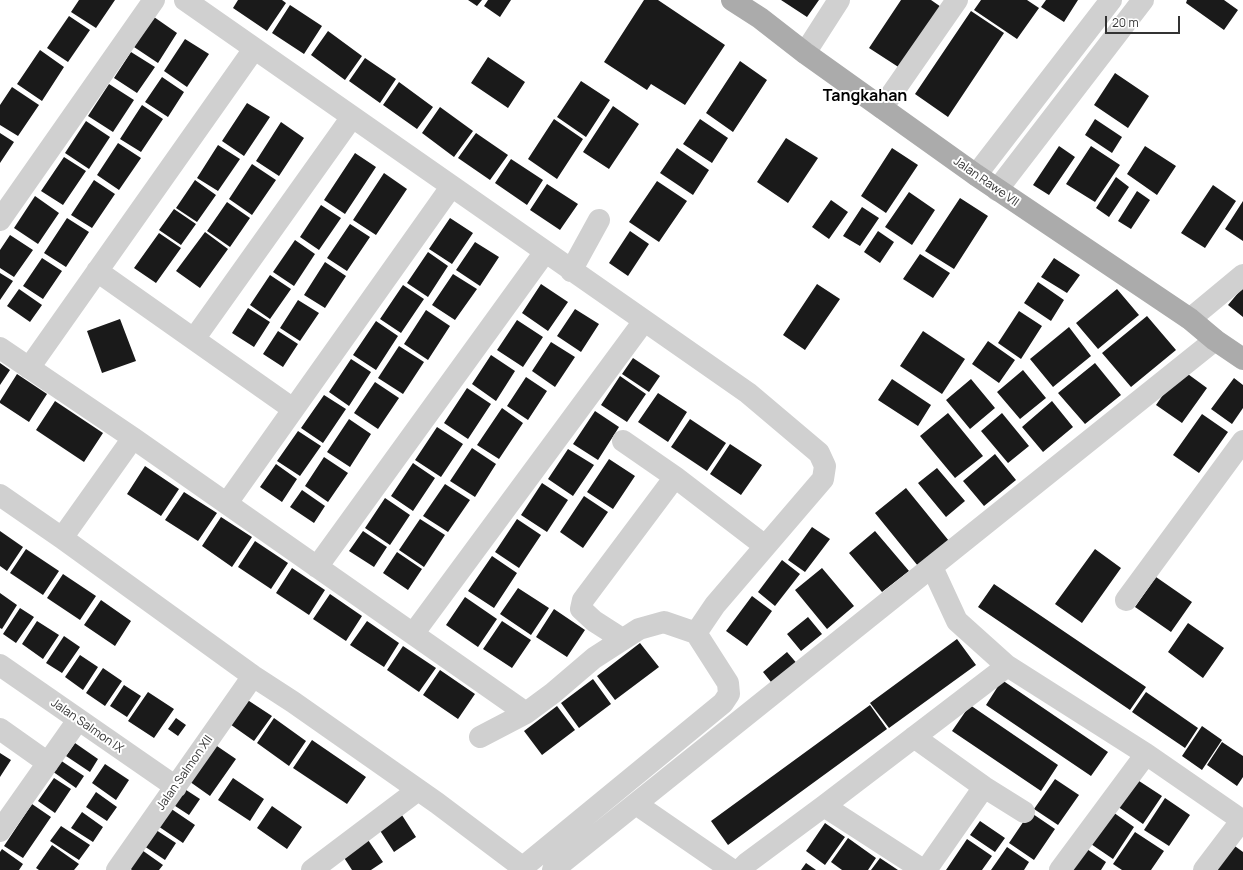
<!DOCTYPE html>
<style>
body{margin:0}
#map{position:relative;width:1243px;height:870px;overflow:hidden;background:#fff;font-family:Manrope,sans-serif}
canvas{display:block}
.scale{position:absolute;left:1105px;top:16px;width:75px;height:18px;box-sizing:border-box;border:2px solid #333;border-top:0;padding-left:5px;font-size:12px;line-height:14px;white-space:nowrap;color:#333;-webkit-text-stroke:3px #fff;paint-order:stroke}
</style>
<div id="map">
<canvas width="1243" height="870"></canvas>
<div class="scale">20 m</div>
</div>
<script>
const c = document.querySelector('canvas').getContext('2d');
c.lineJoin = 'round';
function fill(path, color) { c.fillStyle = color; c.fill(path, 'evenodd'); }
const shape = rows => new Path2D(rows.map(r => 'M' + r).join(''));
function trace(path, color, width, dash) { c.strokeStyle = color; c.lineWidth = width; c.lineCap = dash ? 'butt' : 'round'; c.setLineDash(dash || []); c.stroke(path); }
function label(font, color, halo, rows, align = 'center') {
  c.font = font + ' Manrope,sans-serif'; c.lineWidth = 4; c.setLineDash([]); c.textBaseline = 'middle'; c.strokeStyle = halo; c.fillStyle = color; for (const [text, x, y, turn = 0] of rows) {
    c.save(); c.translate(x, y); c.rotate((+turn || 0) * Math.PI / 180); c.textAlign = isNaN(turn) ? turn : align; if (halo) c.strokeText(text, 0, 0); c.fillText(text, 0, 0); c.restore();
  }
}
fill(shape([
 [79,0,115,0,96,28,71,12],
 [238,0,282,0,286,3,267,31,233,8],
 [468,0,482,0,477,6],
 [488,0,511,0,500,17,484,6],
 [644,0,658,0,725,45,685,105,651,84,647,90,604,62],
 [781,0,819,0,807,17],
 [901,0,931,0,944,9,903,70,869,48],
 [981,0,1027,0,1039,8,1017,39,974,10],
 [1046,0,1078,0,1064,22,1041,7],
 [1187,0,1224,0,1238,10,1224,30,1186,3],
 [290,5,322,26,304,54,272,33],
 [971,11,1004,33,948,117,915,94],
 [69,16,90,30,68,62,47,48],
 [154,17,177,33,158,63,134,47],
 [328,31,362,56,345,80,311,55],
 [185,39,209,54,187,87,164,71],
 [40,50,64,67,42,101,17,84],
 [131,52,155,67,137,93,114,78],
 [488,57,525,82,508,108,471,83],
 [365,58,396,79,380,103,349,81],
 [740,61,767,80,733,132,706,113],
 [1115,73,1149,96,1128,128,1094,105],
 [162,77,184,92,168,117,145,102],
 [581,81,610,100,586,137,557,117],
 [399,82,433,107,417,129,383,105],
 [109,84,134,100,113,132,88,116],
 [12,87,39,105,18,136,0,125,0,105],
 [247,103,270,117,244,156,222,141],
 [142,105,163,119,141,152,120,139],
 [613,106,639,124,609,169,583,152],
 [440,107,473,131,454,157,422,133],
 [554,119,583,139,557,179,528,159],
 [700,119,728,138,712,163,683,144],
 [1095,119,1122,137,1112,153,1085,135],
 [86,121,110,137,89,169,65,153],
 [281,122,304,138,279,176,256,161],
 [0,133,14,142,0,163],
 [476,133,508,155,490,180,458,158],
 [786,138,818,158,788,203,757,182],
 [118,143,141,158,119,190,97,175],
 [218,145,240,159,218,191,197,178],
 [1059,146,1075,157,1049,195,1033,185],
 [1091,146,1120,165,1095,202,1066,184],
 [1145,146,1176,166,1157,195,1127,174],
 [677,148,709,170,693,195,660,173],
 [892,148,918,165,886,213,861,196],
 [355,153,376,167,345,214,324,200],
 [64,157,86,171,63,205,41,191],
 [511,159,543,180,527,205,495,183],
 [252,164,276,180,252,215,229,199],
 [384,173,407,189,376,235,353,220],
 [1116,177,1129,187,1109,217,1096,208],
 [94,180,115,194,92,228,71,215],
 [195,180,216,195,197,222,176,208],
 [657,181,687,201,659,242,629,222],
 [547,184,578,204,560,230,530,210],
 [1213,185,1236,201,1205,248,1181,233],
 [1137,191,1150,200,1131,229,1118,221],
 [909,192,935,210,912,245,885,227],
 [35,196,59,213,38,244,14,228],
 [960,198,988,216,954,269,925,251],
 [831,200,848,212,829,239,812,227],
 [1243,201,1243,241,1225,229],
 [227,202,250,218,230,247,207,231],
 [321,205,341,218,319,250,300,237],
 [862,207,879,218,860,246,843,236],
 [174,209,196,224,181,245,159,230],
 [67,218,89,232,66,267,44,253],
 [450,218,473,233,452,264,429,249],
 [350,224,370,237,347,271,327,258],
 [630,231,649,244,628,276,609,263],
 [878,231,894,242,880,263,864,252],
 [205,232,228,249,200,288,176,271],
 [159,233,181,248,156,283,134,268],
 [10,235,33,250,14,277,0,268,0,250],
 [295,240,315,254,294,286,273,272],
 [475,242,499,257,480,286,456,270],
 [428,252,448,266,428,297,407,283],
 [920,254,950,273,933,298,903,279],
 [42,258,62,271,43,299,23,286],
 [1054,258,1080,275,1067,293,1041,277],
 [325,262,346,276,325,308,304,295],
 [0,273,13,281,0,300],
 [453,274,477,289,455,320,432,305],
 [270,275,291,289,270,319,250,305],
 [1038,282,1064,300,1051,321,1024,303],
 [541,284,568,302,548,331,522,313],
 [817,284,840,299,805,350,783,335],
 [403,285,424,299,401,333,380,319],
 [1243,287,1243,317,1228,305],
 [19,289,42,305,30,322,7,306],
 [1117,289,1139,315,1098,349,1076,323],
 [298,300,319,313,300,341,280,328],
 [248,308,270,322,254,347,232,333],
 [575,309,599,324,581,352,557,336],
 [426,310,450,326,428,360,404,344],
 [1019,311,1042,326,1021,359,998,343],
 [1147,316,1176,350,1131,387,1102,353],
 [120,319,136,361,102,373,87,331],
 [517,320,543,337,523,367,497,350],
 [376,321,398,336,376,370,353,355],
 [1069,327,1091,356,1053,387,1030,359],
 [278,331,298,344,283,367,263,354],
 [923,331,965,359,942,394,900,366],
 [988,341,1015,360,999,383,972,364],
 [551,342,575,357,555,387,532,371],
 [399,346,424,362,403,394,378,378],
 [491,355,515,371,496,401,472,384],
 [633,358,660,376,649,392,622,374],
 [351,359,371,372,349,406,329,392],
 [0,363,10,370,0,385],
 [1095,363,1121,395,1085,424,1058,393],
 [1181,369,1207,388,1182,423,1156,405],
 [1023,370,1046,398,1020,419,997,392],
 [17,374,47,394,29,422,0,403,0,401],
 [620,376,646,394,627,422,601,405],
 [526,377,547,391,528,420,507,406],
 [1234,378,1243,385,1243,408,1232,424,1211,409],
 [892,379,931,405,918,426,878,400],
 [971,379,995,408,970,429,946,400],
 [375,382,399,398,378,429,354,413],
 [467,388,491,404,468,439,444,423],
 [658,393,687,412,668,442,638,422],
 [324,395,346,409,323,443,301,428],
 [55,401,103,433,84,462,36,430],
 [1052,401,1073,427,1043,452,1022,427],
 [502,408,523,423,499,459,477,445],
 [595,411,619,427,598,460,573,444],
 [948,413,983,456,955,478,920,436],
 [1002,413,1029,446,1008,463,981,431],
 [1202,414,1228,432,1199,473,1173,455],
 [349,419,371,434,350,467,327,452],
 [690,419,726,443,707,471,671,447],
 [437,427,463,444,441,477,415,460],
 [298,431,321,446,300,476,277,461],
 [730,444,762,465,741,495,710,474],
 [472,448,496,464,475,497,450,481],
 [568,449,594,465,573,496,548,479],
 [995,454,1016,480,984,506,963,481],
 [324,457,348,473,328,502,305,486],
 [609,459,635,476,613,509,587,492],
 [413,463,435,478,413,511,391,496],
 [276,464,297,479,282,502,260,487],
 [145,466,179,489,161,516,127,494],
 [937,468,965,501,946,517,918,483],
 [542,483,568,500,547,532,521,515],
 [445,484,470,500,448,532,423,516],
 [906,488,949,541,918,566,875,513],
 [302,490,325,506,314,523,290,507],
 [184,492,217,513,198,541,165,520],
 [584,496,608,512,583,548,560,532],
 [385,498,410,515,390,545,365,528],
 [221,517,252,537,232,567,202,546],
 [420,519,445,535,424,567,399,550],
 [517,519,541,535,519,568,495,552],
 [812,527,830,539,805,572,788,560],
 [0,531,23,547,7,571,0,566],
 [363,531,387,547,374,567,349,551],
 [875,531,909,571,882,592,849,553],
 [255,541,288,563,271,589,238,567],
 [26,549,59,571,43,595,10,573],
 [1095,549,1121,568,1082,623,1055,604],
 [397,552,422,569,408,590,383,573],
 [492,556,517,573,494,608,468,591],
 [782,560,800,574,775,606,758,592],
 [292,568,325,590,309,615,276,593],
 [822,568,854,606,827,629,795,590],
 [63,574,96,596,80,620,47,598],
 [1156,577,1192,602,1171,632,1135,607],
 [994,584,1146,687,1130,710,978,607],
 [518,588,549,608,531,635,500,614],
 [0,593,17,605,2,629,0,628],
 [330,594,362,616,346,641,313,619],
 [752,596,772,611,747,646,726,631],
 [465,597,497,619,478,647,446,625],
 [101,600,131,621,115,646,84,625],
 [20,608,34,617,16,643,3,634],
 [554,609,585,630,567,657,536,637],
 [808,617,822,634,801,651,787,634],
 [37,621,59,635,43,659,22,644],
 [367,621,399,643,384,667,350,645],
 [502,621,531,640,512,668,483,649],
 [1188,623,1224,648,1203,678,1168,652],
 [64,636,80,647,62,673,46,663],
 [957,639,976,665,889,728,870,703],
 [640,643,659,667,615,700,597,676],
 [403,646,436,668,419,692,387,670],
 [787,652,800,667,775,687,763,672],
 [80,655,98,667,83,690,65,677],
 [103,668,122,681,105,706,86,693],
 [440,670,475,694,458,719,423,695],
 [593,679,611,704,579,728,561,703],
 [1002,680,1108,752,1091,776,986,705],
 [124,685,141,696,127,717,110,706],
 [148,692,174,709,154,738,128,721],
 [1146,692,1198,728,1185,748,1132,712],
 [243,697,272,716,254,741,227,722],
 [870,705,887,729,728,845,711,821],
 [970,705,1058,765,1041,791,952,731],
 [557,706,575,730,542,755,524,731],
 [176,718,186,725,178,736,168,729],
 [274,718,306,741,289,766,257,743],
 [1202,726,1222,740,1202,770,1182,756],
 [312,740,366,777,347,804,293,768],
 [211,742,236,759,210,796,186,779],
 [1222,742,1243,756,1243,777,1237,786,1207,765],
 [75,743,98,759,90,772,66,756],
 [0,753,11,760,0,777],
 [60,760,84,776,76,788,52,771],
 [105,764,129,780,116,800,92,783],
 [54,778,71,789,55,813,38,801],
 [233,778,264,799,250,821,218,800],
 [1055,779,1079,795,1058,825,1034,809],
 [1136,779,1162,796,1143,824,1117,806],
 [180,786,200,799,189,815,169,802],
 [96,792,117,807,107,821,86,807],
 [1165,798,1190,815,1169,846,1144,830],
 [32,804,51,817,23,858,4,846],
 [167,806,195,825,183,843,155,824],
 [272,806,302,827,287,849,257,828],
 [1110,810,1134,827,1113,859,1088,842],
 [82,812,103,827,93,842,71,828],
 [400,812,416,837,394,852,377,826],
 [1030,812,1055,829,1034,860,1009,843],
 [980,821,1005,838,995,852,970,835],
 [825,823,845,837,825,865,806,851],
 [61,826,90,845,79,860,50,841],
 [153,828,176,843,165,860,141,844],
 [1135,832,1164,851,1151,870,1122,870,1113,864],
 [364,834,383,862,371,870,352,870,339,850],
 [848,838,876,858,868,870,842,870,831,862],
 [967,839,992,856,982,870,946,870],
 [1232,844,1243,852,1243,870,1214,870],
 [52,845,79,864,74,870,39,870,36,868],
 [1007,847,1029,862,1024,870,991,870],
 [1084,847,1106,862,1101,870,1069,870],
 [139,848,163,865,159,870,132,870,126,866],
 [2,849,23,864,19,870,0,870,0,852],
 [880,858,898,870,871,870],
 [806,863,816,870,801,870]
]), '#1a1a1a');
trace(shape([
 [185,0,748,393,819,453,825,466,823,479,715,605,696,633,728,683,729,694,723,703,522,868],
 [805,53,839,0],
 [882,108,957,0],
 [976,175,1111,0],
 [997,190,1143,0],
 [0,220,154,0],
 [97,271,293,409],
 [571,271,599,220],
 [1190,319,1243,275],
 [194,339,352,117],
 [0,348,133,438,526,713,553,693,594,658,639,629,664,622,696,633],
 [29,368,254,49],
 [623,441,675,477],
 [0,495,62,538,253,676,293,702,437,803,526,870],
 [227,503,451,187],
 [62,538,133,438],
 [317,567,545,252],
 [932,567,957,621,1006,665],
 [1126,600,1243,441],
 [413,634,644,321],
 [622,639,594,621,581,609,583,600,675,477,765,546],
 [0,665,176,787],
 [0,729,48,763],
 [480,737,526,713],
 [914,737,984,787,1024,812],
 [636,804,732,870],
 [824,806,923,870],
 [0,831,78,720],
 [117,870,253,676],
 [312,870,418,790],
 [553,870,1215,340],
 [740,870,747,863,824,806,1002,670,1006,665,1146,754,1243,821],
 [926,870,984,787],
 [1060,870,1146,754],
 [1204,870,1242,820]
]), '#d0d0d0', 22);
trace(shape([
 [732,0,760,18,805,53,976,175,1190,319,1215,340,1243,359]
]), '#ababab', 22);
label('12px', '#333', '#fff', [
 ["Jalan Rawe VII",986,182,35],
 ["Jalan Salmon IX",87,726,35],
 ["Jalan Salmon XII",185,773,-55]
]);
label('bold 16px', '#000', '#fff', [
 ["Tangkahan",865,97]
]);
</script>
